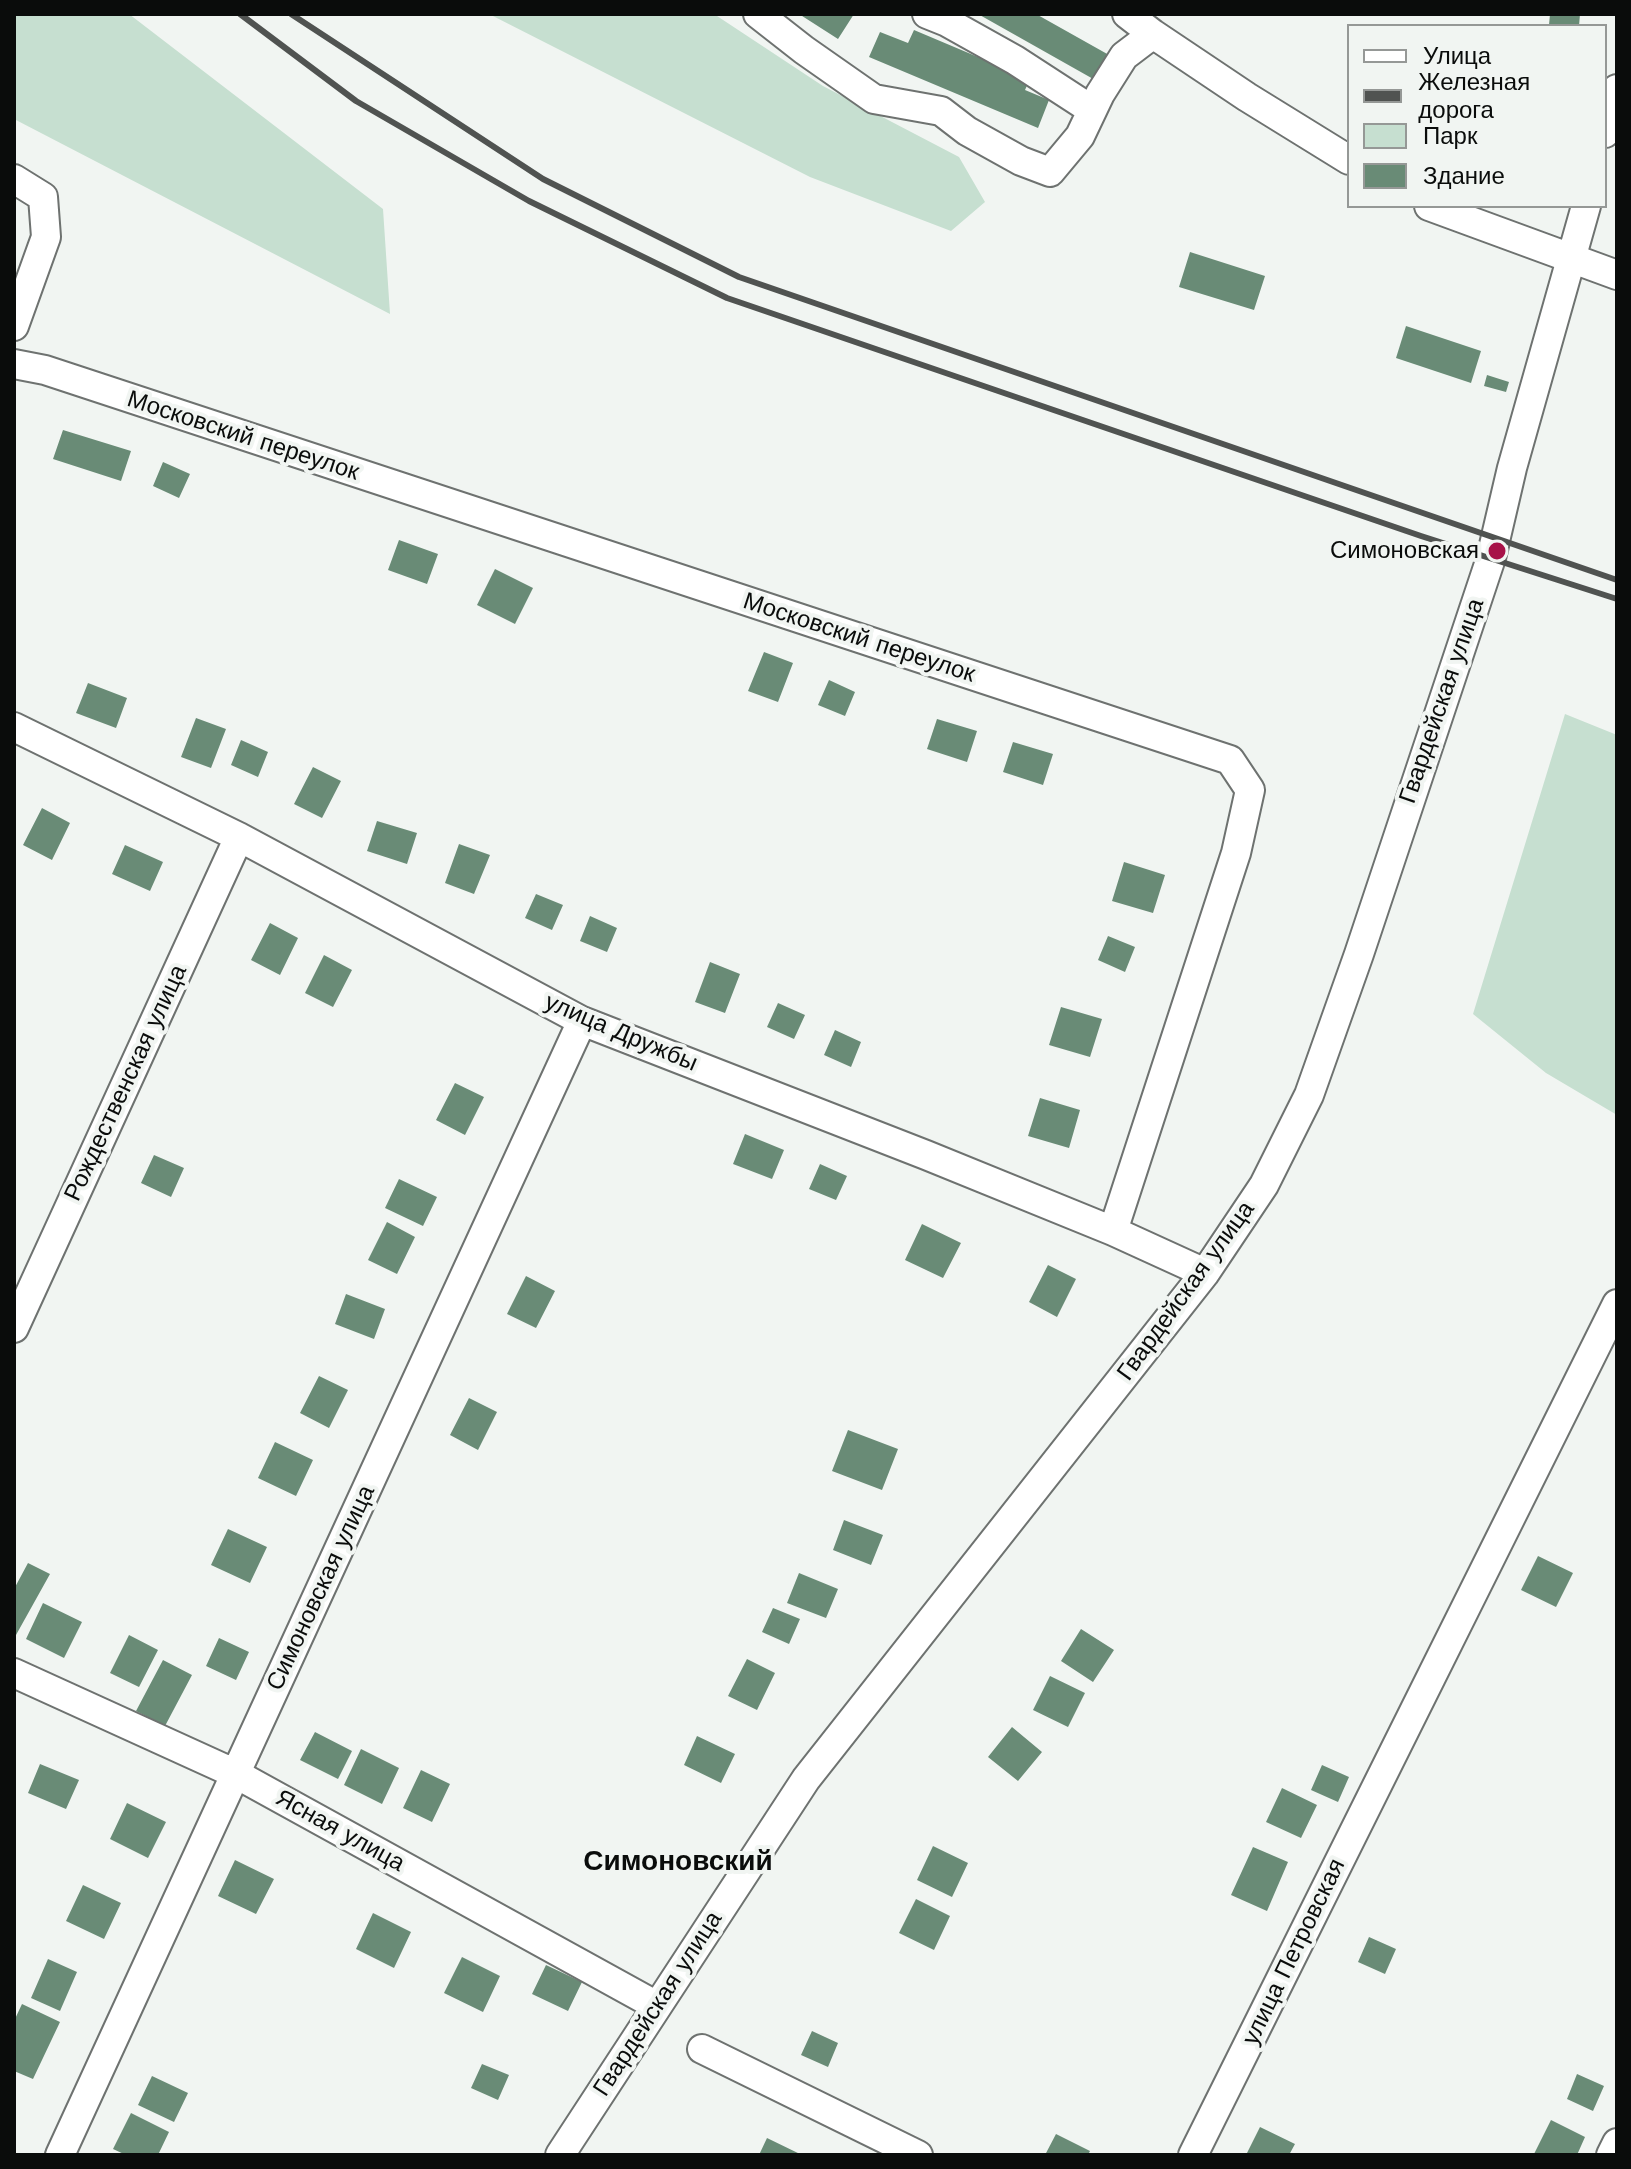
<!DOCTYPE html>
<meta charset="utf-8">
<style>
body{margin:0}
#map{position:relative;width:1631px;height:2169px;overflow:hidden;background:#f1f5f2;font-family:"Work Sans",sans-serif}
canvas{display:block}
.frame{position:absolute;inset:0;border:16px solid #0a0c0b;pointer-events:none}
.legend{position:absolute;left:1347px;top:24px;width:260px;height:184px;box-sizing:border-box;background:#f1f5f2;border:2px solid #959896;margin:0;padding:10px 14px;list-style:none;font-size:24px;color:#0a0c0b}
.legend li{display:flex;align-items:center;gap:16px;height:40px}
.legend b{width:40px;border:2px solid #959896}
</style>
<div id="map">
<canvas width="1631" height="2169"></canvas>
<div class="frame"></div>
<ul class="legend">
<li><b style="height:10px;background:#fff"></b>Улица</li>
<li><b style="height:10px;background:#505351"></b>Железная дорога</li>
<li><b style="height:22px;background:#c6dfd0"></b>Парк</li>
<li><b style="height:22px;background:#698b76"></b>Здание</li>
</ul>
</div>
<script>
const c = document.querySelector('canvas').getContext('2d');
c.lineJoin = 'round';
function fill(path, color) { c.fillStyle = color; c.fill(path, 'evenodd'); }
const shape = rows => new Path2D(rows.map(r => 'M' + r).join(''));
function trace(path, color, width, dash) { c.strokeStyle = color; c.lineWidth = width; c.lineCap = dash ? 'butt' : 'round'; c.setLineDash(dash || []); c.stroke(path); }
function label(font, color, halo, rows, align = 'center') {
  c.font = font + ' "Work Sans",sans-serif'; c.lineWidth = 8; c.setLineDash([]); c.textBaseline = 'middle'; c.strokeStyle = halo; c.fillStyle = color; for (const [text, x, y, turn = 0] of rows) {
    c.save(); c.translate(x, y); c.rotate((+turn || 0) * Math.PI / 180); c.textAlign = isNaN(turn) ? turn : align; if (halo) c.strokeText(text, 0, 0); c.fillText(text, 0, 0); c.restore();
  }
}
fill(shape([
 [14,14,129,14,383,209,390,314,14,119],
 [489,14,714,14,823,86,959,157,985,202,951,231,810,177],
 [1565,714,1617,735,1617,1115,1546,1073,1473,1014]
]), '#c6dfd0');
fill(shape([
 [799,14,854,14,838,39],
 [978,14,1036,14,1109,55,1095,80],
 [1550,14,1580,14,1579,26,1549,25],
 [914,30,1030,79,1025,90,1049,100,1038,128,869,57,880,32,908,43],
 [1190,252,1265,276,1254,310,1179,287],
 [1406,326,1481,351,1471,383,1396,358],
 [1487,375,1509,382,1506,392,1484,386],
 [63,430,131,451,121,481,53,459],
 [163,462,190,474,179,498,153,486],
 [399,540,438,554,427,584,388,570],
 [495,569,533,588,515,624,477,605],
 [764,652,793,663,778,702,748,691],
 [829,680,855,692,845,716,818,705],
 [88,683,127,698,116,728,76,713],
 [196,718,226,729,211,768,181,757],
 [937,719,977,731,967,762,927,749],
 [241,740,268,752,258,777,231,765],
 [1013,742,1053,754,1043,785,1003,772],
 [313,767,341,781,322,818,294,804],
 [42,808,70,823,52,860,23,845],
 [377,821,417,833,407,864,367,851],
 [459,844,490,855,474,894,445,883],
 [125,845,163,862,150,891,112,874],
 [1124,862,1165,875,1153,913,1112,901],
 [536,894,563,905,552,930,525,918],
 [590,916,617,928,607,952,580,941],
 [270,923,298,938,280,975,251,960],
 [1108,936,1135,947,1125,972,1098,960],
 [324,955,352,970,333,1007,305,993],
 [710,962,740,974,725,1013,695,1002],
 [778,1003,805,1015,794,1039,767,1027],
 [1061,1007,1102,1019,1090,1057,1049,1045],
 [835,1030,861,1042,851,1067,824,1055],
 [455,1083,484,1097,465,1135,436,1120],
 [1040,1098,1080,1110,1069,1148,1028,1136],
 [745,1134,784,1150,772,1179,733,1164],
 [154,1155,184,1168,171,1197,141,1183],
 [820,1164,847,1176,836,1200,809,1189],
 [399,1179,437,1197,423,1226,385,1208],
 [387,1222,415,1237,397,1274,368,1260],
 [922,1224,961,1243,943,1278,905,1260],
 [1048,1265,1076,1279,1057,1317,1029,1302],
 [526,1276,555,1291,536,1328,507,1314],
 [346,1294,385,1309,374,1339,335,1324],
 [319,1376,348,1390,329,1428,300,1413],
 [469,1398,497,1412,478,1450,450,1435],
 [848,1430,898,1449,882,1490,832,1471],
 [275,1442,313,1460,296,1496,258,1478],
 [844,1520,883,1535,871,1565,833,1550],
 [228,1529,267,1547,250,1583,211,1565],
 [1538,1556,1573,1573,1556,1607,1521,1590],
 [28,1563,50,1574,16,1635,14,1634,14,1589],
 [799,1573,838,1589,826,1618,787,1603],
 [43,1603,82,1622,64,1658,26,1639],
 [773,1608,800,1619,789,1644,762,1632],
 [1081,1629,1114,1650,1093,1682,1061,1661],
 [129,1635,158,1650,139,1687,110,1673],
 [219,1638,249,1652,236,1680,206,1666],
 [747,1659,775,1673,757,1710,728,1696],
 [163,1660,192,1675,165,1726,136,1711],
 [1050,1676,1085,1693,1068,1727,1033,1710],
 [1012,1727,1042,1752,1018,1781,988,1757],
 [315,1732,352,1751,338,1779,300,1760],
 [697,1736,735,1754,721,1783,684,1765],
 [361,1749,399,1768,382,1804,344,1785],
 [40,1764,79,1780,66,1809,28,1793],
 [1322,1765,1349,1777,1338,1802,1311,1790],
 [421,1770,450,1784,432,1822,403,1808],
 [1282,1788,1317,1805,1301,1838,1266,1822],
 [127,1803,166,1822,148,1858,110,1839],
 [933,1846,968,1863,952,1897,917,1880],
 [1253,1847,1288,1862,1267,1911,1231,1895],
 [235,1860,274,1879,256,1914,218,1896],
 [83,1885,121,1903,104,1939,66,1921],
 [916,1899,950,1916,934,1950,899,1933],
 [373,1913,411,1932,394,1968,356,1949],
 [1369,1937,1396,1949,1385,1974,1358,1962],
 [462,1957,500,1976,483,2012,444,1993],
 [48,1959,77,1972,60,2011,31,1998],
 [546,1965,582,1982,568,2011,532,1994],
 [22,2004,60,2022,33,2079,14,2071,14,2021],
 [812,2031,838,2043,828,2067,801,2055],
 [482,2064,509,2075,498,2100,471,2088],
 [1577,2074,1604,2086,1593,2111,1567,2099],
 [152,2076,188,2093,174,2122,138,2105],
 [131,2113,169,2132,158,2155,126,2155,113,2149],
 [1551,2120,1585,2137,1577,2155,1534,2154],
 [1260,2127,1295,2144,1289,2155,1246,2155],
 [1056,2134,1090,2151,1088,2155,1045,2155],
 [767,2138,802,2155,759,2155]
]), '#698b76');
const minor = shape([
 [758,14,804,50,874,99,941,111,967,131,1021,161,1050,172,1080,136,1100,94,1124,56,1153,34],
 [927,14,947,22,1015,60,1092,110],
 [1127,14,1153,34,1247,97,1349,160],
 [1605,133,1617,89],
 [14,179,43,197,46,237,14,326],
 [1429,206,1617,275],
 [14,364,45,370,1230,760,1250,790,1236,853,1113,1231],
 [14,727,239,837,582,1021,926,1155,1113,1231,1205,1273],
 [14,1328,239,837],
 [14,1673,236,1774,657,2006],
 [702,2049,918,2155],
 [60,2155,582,1021],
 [560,2155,806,1779,1205,1273,1264,1185,1309,1095,1359,954,1491,558,1512,468,1586,206],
 [1193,2155,1617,1304],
 [1611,2155,1617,2143]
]);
trace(minor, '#6e7270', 32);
trace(minor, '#fff', 28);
trace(shape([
 [240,14,356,101,529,201,727,298,1421,536,1617,599],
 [291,14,543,179,739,277,1617,580]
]), '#505351', 6);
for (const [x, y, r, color] of [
 [1497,551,10,"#a71248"]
]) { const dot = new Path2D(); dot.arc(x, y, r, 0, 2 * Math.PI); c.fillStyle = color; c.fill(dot); trace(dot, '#f1f5f2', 3); }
label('24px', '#0a0c0b', '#f1f5f2', [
 ["Московский переулок",243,436,18],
 ["Московский переулок",859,638,18],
 ["Гвардейская улица",1442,701,-71],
 ["улица Дружбы",621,1033,23],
 ["Рождественская улица",126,1083,-65],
 ["Гвардейская улица",1186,1291,-54],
 ["Симоновская улица",321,1588,-65],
 ["Ясная улица",340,1831,29],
 ["улица Петровская",1294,1952,-64],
 ["Гвардейская улица",658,2004,-57]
]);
label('24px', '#0a0c0b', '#f1f5f2', [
 ["Симоновская",1479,551]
], 'right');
label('bold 28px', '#0a0c0b', '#f1f5f2', [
 ["Симоновский",678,1862]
]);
</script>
